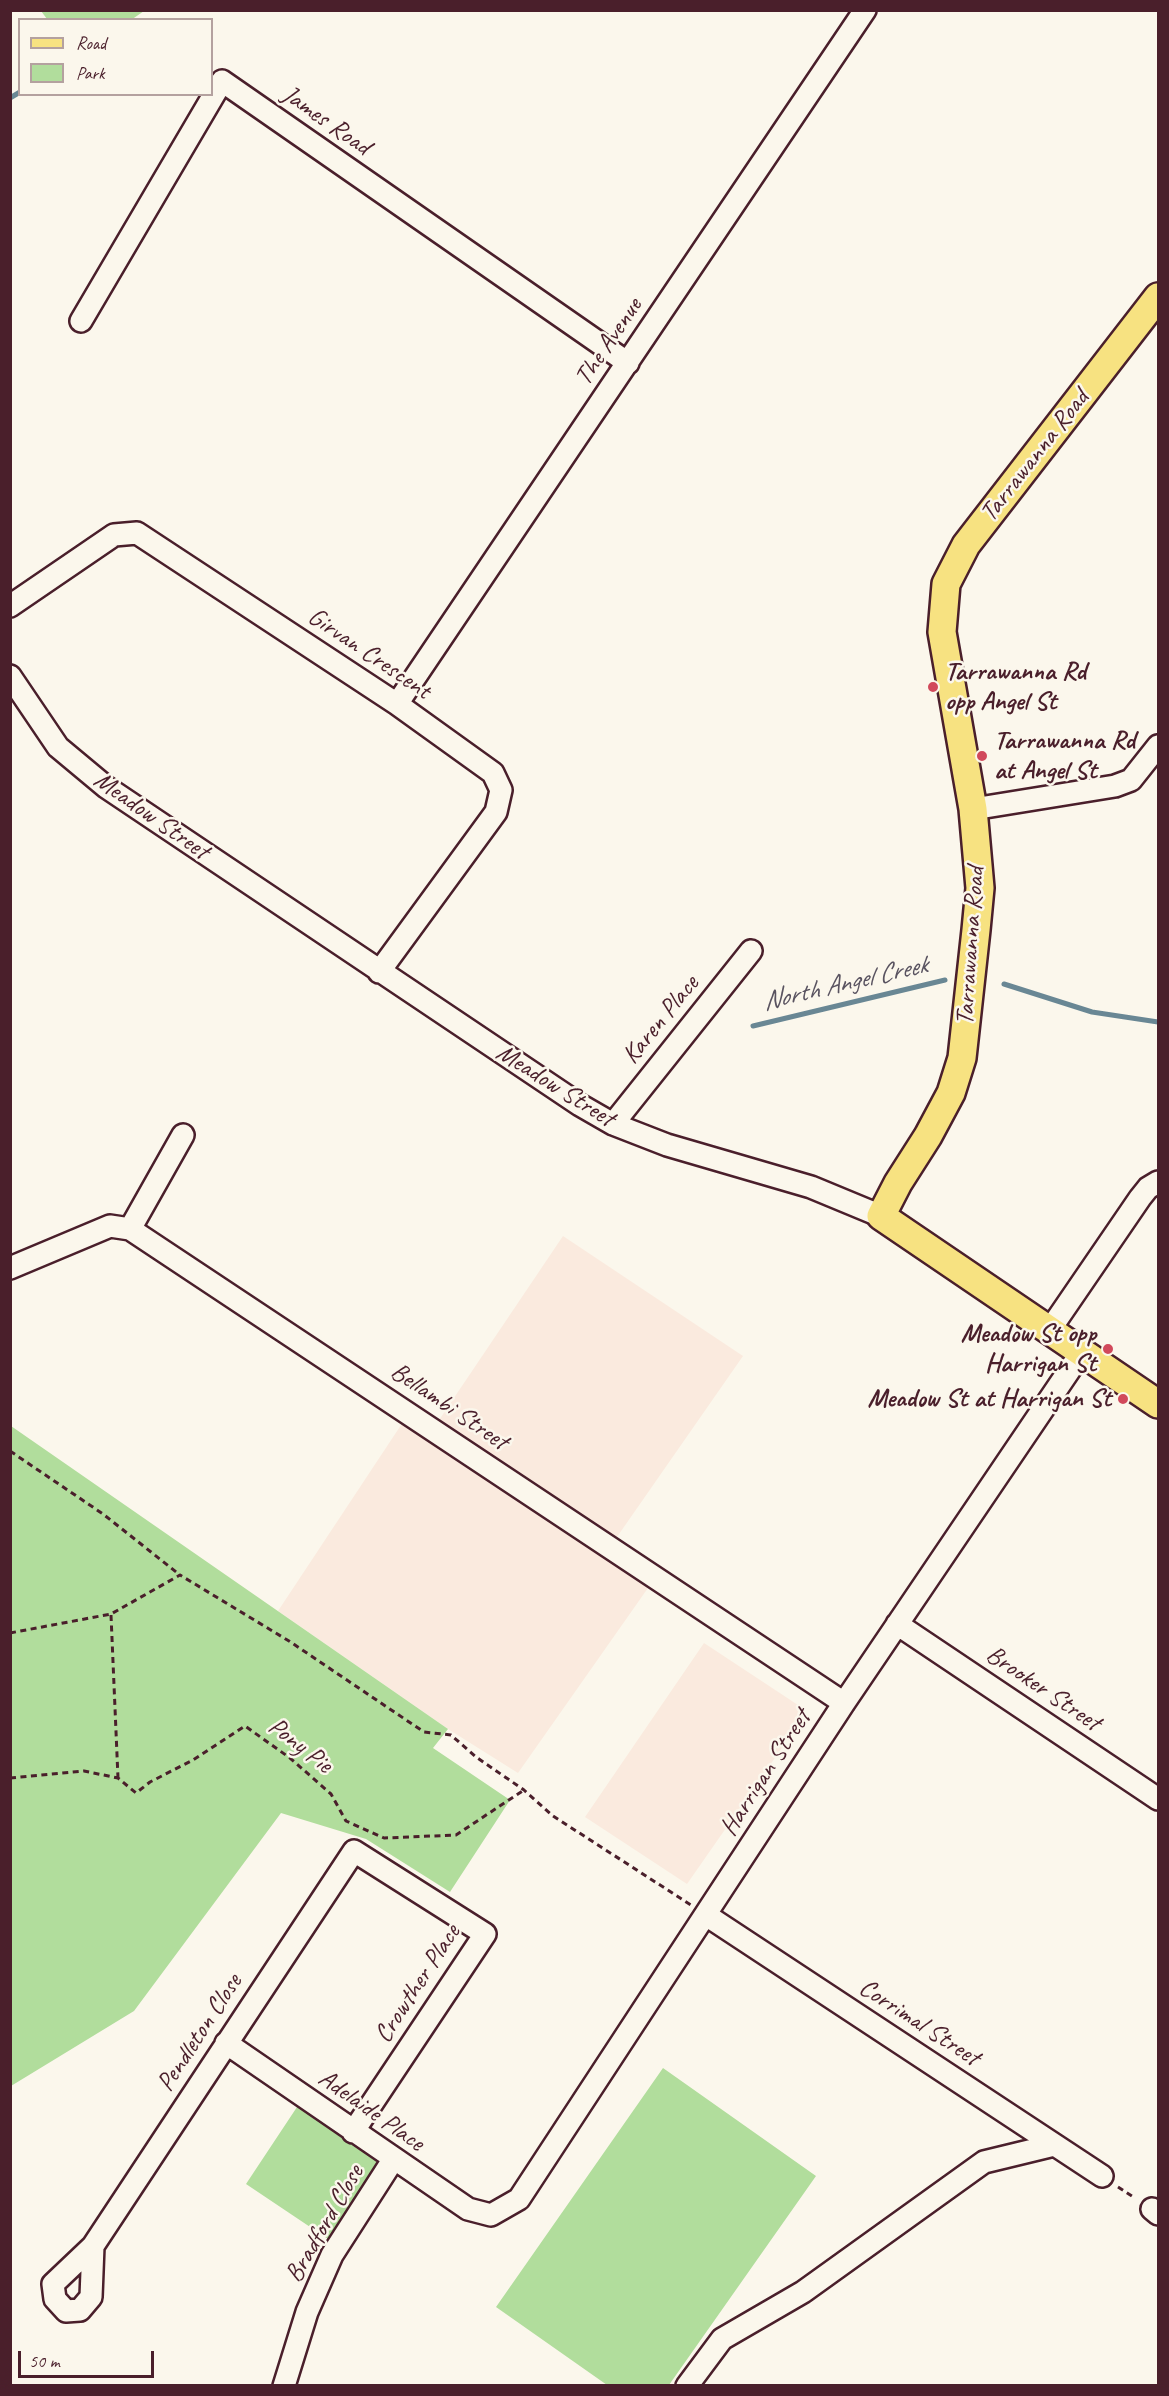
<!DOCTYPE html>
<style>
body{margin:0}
#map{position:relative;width:1169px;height:2396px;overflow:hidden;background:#fbf7ec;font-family:Caveat,sans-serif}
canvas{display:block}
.frame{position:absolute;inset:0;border:12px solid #4a1f2b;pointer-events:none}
.legend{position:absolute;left:18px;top:18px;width:195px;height:78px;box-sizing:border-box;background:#fbf7ec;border:2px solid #b4a19f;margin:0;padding:8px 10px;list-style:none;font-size:18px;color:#4a1f2b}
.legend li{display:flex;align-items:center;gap:12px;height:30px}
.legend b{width:30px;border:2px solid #b4a19f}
.scale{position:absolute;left:18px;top:2351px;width:136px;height:27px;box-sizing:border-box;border:3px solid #4a1f2b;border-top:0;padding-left:8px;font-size:18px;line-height:21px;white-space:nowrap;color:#4a1f2b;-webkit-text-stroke:4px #fbf7ec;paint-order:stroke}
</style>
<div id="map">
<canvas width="1169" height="2396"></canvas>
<div class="frame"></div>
<ul class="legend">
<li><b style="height:8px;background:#f7e281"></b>Road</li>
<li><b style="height:16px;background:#b1dd9c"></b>Park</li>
</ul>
<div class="scale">50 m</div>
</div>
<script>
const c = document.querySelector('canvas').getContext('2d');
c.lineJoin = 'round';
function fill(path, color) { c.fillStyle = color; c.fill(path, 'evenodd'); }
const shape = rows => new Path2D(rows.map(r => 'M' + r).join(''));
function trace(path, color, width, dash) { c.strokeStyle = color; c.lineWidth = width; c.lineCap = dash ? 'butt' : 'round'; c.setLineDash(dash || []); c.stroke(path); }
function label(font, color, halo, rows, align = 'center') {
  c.font = font + ' Caveat,sans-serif'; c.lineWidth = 5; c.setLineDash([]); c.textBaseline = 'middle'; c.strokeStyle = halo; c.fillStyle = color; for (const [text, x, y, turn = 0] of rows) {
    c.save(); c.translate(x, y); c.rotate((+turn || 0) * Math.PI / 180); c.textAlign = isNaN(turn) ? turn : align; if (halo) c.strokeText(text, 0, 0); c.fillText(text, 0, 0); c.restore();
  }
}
fill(shape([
 [563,1236,743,1356,610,1547,655,1578,518,1773,448,1729,278,1611,409,1413,433,1429],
 [704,1643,801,1707,802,1719,687,1884,585,1817]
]), '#faeade');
fill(shape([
 [41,11,144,11,131,20,47,19],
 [11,1426,448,1729,433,1748,510,1800,450,1892,366,1839,281,1813,134,2011,11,2086],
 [663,2068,816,2176,669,2385,607,2385,496,2307],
 [299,2104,376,2156,376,2173,331,2241,246,2184]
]), '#b1dd9c');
trace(shape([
 [10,98,20,92],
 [1004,984,1092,1012,1158,1022],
 [753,1026,945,980]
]), '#698794', 5);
const minor = shape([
 [81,321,222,81,628,363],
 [10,606,114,535,137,533,397,704,493,773,501,790,496,812,379,972],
 [10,676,58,747,106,787,580,1105,613,1124,667,1145,811,1187,881,1216],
 [397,704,865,10],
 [973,809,1115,786,1131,780,1158,746],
 [613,1124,751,951],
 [130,1229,183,1135],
 [10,1268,110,1226,130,1229,844,1703],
 [1049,1331,1140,1198,1148,1188,1158,1182],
 [897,1624,1158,1799],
 [706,1915,1102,2176],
 [226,2043,468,2209,491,2215,519,2199,844,1703,1081,1353],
 [1152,2209,1158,2214],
 [93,2246,53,2284,55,2299,66,2311,80,2310,91,2297,93,2246,354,1851,485,1934,353,2132],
 [284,2386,307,2312,332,2255,393,2160],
 [687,2386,722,2339,803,2292,984,2162,1054,2145]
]);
const major = shape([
 [1158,297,966,545,946,584,942,632,973,809,980,888,976,930,962,1058,951,1093,928,1136,898,1183,881,1216,1158,1404]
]);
trace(minor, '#4a1f2b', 26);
trace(major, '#4a1f2b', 32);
trace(shape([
 [10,1451,103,1514,180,1575],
 [111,1615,118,1778],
 [10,1633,111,1614,180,1575,289,1641,424,1732,451,1735,476,1757,524,1790,553,1816,691,1905],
 [10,1778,84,1771,118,1778,136,1793,150,1782,193,1760,245,1726,290,1758,331,1794,346,1821,384,1838,456,1835,524,1790],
 [1118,2187,1135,2198]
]), '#4a1f2b', 3, [6, 4.5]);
trace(minor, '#fbf7ec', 21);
trace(major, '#f7e281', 27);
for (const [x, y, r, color] of [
 [933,687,6,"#d1495b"],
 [982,756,6,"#d1495b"],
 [1108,1349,6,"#d1495b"],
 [1123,1399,6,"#d1495b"]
]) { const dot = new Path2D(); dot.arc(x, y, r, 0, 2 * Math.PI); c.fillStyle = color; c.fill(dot); trace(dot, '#fbf7ec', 2); }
label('26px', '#4a1f2b', '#fbf7ec', [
 ["James Road",326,121,35],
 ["The Avenue",609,342,-56],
 ["Tarrawanna Road",1035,456,-52],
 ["Girvan Crescent",369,654,34],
 ["Meadow Street",151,816,35],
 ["Tarrawanna Road",971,946,-86],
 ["Karen Place",661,1020,-51],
 ["Meadow Street",555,1086,32],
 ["Bellambi Street",449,1407,34],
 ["Brooker Street",1043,1689,34],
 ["Pony Pie",300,1746,38],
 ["Harrigan Street",766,1773,-57],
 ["Crowther Place",418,1984,-57],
 ["Corrimal Street",919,2023,33],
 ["Pendleton Close",200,2033,-57],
 ["Adelaide Place",371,2111,35],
 ["Bradford Close",325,2224,-60]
]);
label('bold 26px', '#4a1f2b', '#fbf7ec', [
 ["Tarrawanna Rd",945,672],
 ["opp Angel St",945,702],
 ["Tarrawanna Rd",994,741],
 ["at Angel St",994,771],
 ["Meadow St opp",1096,1334,"right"],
 ["Harrigan St",1096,1364,"right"],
 ["Meadow St at Harrigan St",1111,1399,"right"]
], 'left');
label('italic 27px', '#595360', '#fbf7ec', [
 ["North Angel Creek",845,984,-13]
]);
</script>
